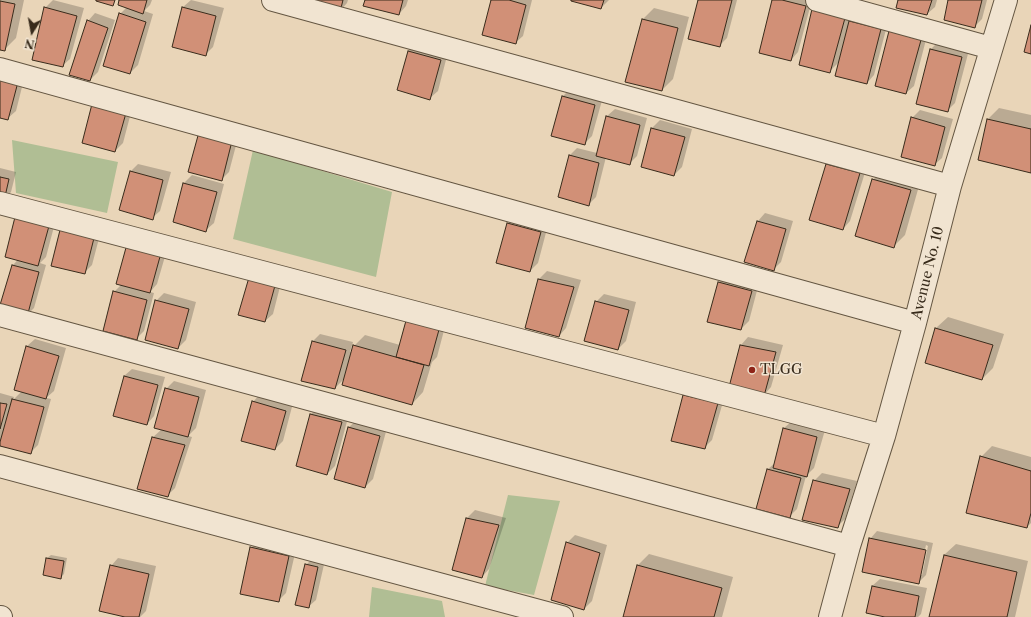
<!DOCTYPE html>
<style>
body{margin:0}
#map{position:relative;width:1031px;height:617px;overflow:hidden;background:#e9d5b8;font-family:"Libre Caslon Text",serif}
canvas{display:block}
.north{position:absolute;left:12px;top:12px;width:40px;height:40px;-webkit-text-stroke:3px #f1e4d1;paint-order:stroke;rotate:191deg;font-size:11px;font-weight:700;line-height:16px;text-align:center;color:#382b1b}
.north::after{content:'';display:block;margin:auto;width:14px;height:18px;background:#382b1b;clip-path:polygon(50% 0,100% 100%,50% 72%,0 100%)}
</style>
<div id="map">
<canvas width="1031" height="617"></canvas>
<div class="north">N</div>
</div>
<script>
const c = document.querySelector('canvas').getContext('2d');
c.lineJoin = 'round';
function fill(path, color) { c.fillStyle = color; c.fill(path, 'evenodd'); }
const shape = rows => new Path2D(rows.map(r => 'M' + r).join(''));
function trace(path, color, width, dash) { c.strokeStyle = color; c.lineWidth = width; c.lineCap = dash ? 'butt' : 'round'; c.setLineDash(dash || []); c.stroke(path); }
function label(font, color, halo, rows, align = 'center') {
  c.font = font + ' "Libre Caslon Text",serif'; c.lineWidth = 3; c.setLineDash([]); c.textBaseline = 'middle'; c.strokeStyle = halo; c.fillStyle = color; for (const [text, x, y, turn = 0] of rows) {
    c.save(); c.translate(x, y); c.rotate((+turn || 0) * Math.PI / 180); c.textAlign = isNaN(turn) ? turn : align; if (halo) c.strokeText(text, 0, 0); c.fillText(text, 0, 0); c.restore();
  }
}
fill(shape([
 [12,140,118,162,107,213,16,193],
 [253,150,392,192,376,277,233,239],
 [508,495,560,501,534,595,485,586],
 [372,587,442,601,445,617,369,617]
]), '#b0be94');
fill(shape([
 [0,0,24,0,16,38,4,50,0,49],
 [53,0,84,8,70,59,62,66,45,8],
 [120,0,152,0,150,5,144,11,153,14,138,65,130,73,120,14,127,7],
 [191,0,224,8,213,47,205,55,173,46,183,7],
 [306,0,348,0,347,3,340,11],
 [366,0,408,0,406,6,399,14],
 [492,0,532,0,523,36,515,43],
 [572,0,609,0,601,8],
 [699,0,737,0,727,38,719,46],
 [774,0,812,0,798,52,791,60],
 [899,0,937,0,935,7,927,14],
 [950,0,987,0,982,19,975,26],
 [654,8,689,17,673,79,662,90,627,81,643,19],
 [852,10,848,23,858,13,888,22,874,75,867,83,840,61,830,71,800,64],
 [95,13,115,20,98,72,90,80,88,21],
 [928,32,914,86,906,93,876,86],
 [938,42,969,50,955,103,947,111,931,49],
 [416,43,448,52,438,91,430,98,398,90,408,51],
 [0,68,25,75,16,111,8,118,0,116],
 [570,89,603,97,592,136,584,144,563,96],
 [133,105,123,143,115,151,83,143],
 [999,108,1031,115,1031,172,979,160,988,119],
 [615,109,647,118,637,156,629,164,606,157,596,197,588,205,570,155,577,148,597,153,607,116],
 [920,110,953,119,942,158,934,165,912,118],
 [660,120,692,129,682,167,674,175,642,167,652,128],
 [200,133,239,134,229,172,221,180],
 [834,157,867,166,850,221,843,229,827,165],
 [138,164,171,172,160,211,152,218,130,172],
 [0,168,16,172,11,192,3,200,0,199],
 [884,168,921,179,905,235,894,246,873,180],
 [192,175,224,184,214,223,206,230,174,222,184,183],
 [765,213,793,221,781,262,773,270,746,261,758,221],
 [515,216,548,225,538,263,530,271,508,224],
 [56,219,46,257,40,263,46,265,34,308,26,316,0,308,13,265],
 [102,227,92,265,84,273,52,265],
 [168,246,157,284,150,292,154,293,144,331,136,339,114,292,122,284],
 [258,267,283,275,273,314,265,321],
 [547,271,581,280,566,328,559,336,526,328,539,279],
 [727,274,759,283,749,321,741,329,709,321,719,282],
 [164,293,196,302,186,340,178,348,156,301],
 [604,294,636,302,626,341,618,349,596,302],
 [948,317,1004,334,993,368,982,379,936,328],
 [447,319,437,357,432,362,423,392,412,404,344,379,335,388,313,341,320,334,353,342,350,352,352,352,354,346,365,335,400,345],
 [748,337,783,345,771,387,764,395,731,387,741,345],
 [35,339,66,348,54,391,46,398,51,399,38,445,30,453,0,445,0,393,14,397,13,400,22,391,15,389,27,346],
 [132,369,165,377,154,416,147,424,124,376],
 [174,381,206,390,196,428,188,436,192,437,175,488,167,496,152,438,162,429,166,389],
 [692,388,725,395,712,440,704,448,684,395],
 [260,394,293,403,283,441,275,449,253,402],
 [319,406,349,414,335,466,327,474,297,465,311,414],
 [357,420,387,428,373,479,365,487,349,427],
 [792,421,825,430,814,468,806,476,797,509,789,517,768,469,776,462,784,428],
 [992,446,1031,457,1031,523,1027,527,981,457],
 [822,473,857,481,845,519,837,527,814,481],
 [475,510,506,518,489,569,482,577,467,518],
 [877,531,933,543,926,575,918,583,870,539],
 [926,545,928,546,922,575,919,575],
 [575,535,607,545,592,601,584,609,567,543],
 [259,540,296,549,286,593,278,601,251,548],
 [956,544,1028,561,1015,617,930,617,944,555],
 [649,554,733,577,722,617,624,617,638,565],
 [51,555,67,558,64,574,61,577,47,558],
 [314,557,325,560,316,600,308,607,306,565],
 [118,558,156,566,146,611,140,617,130,617,111,566],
 [880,579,927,588,921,614,918,617,890,617,872,586]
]), '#0003');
const building = shape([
 [96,0,115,0,113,6,96,1,96,0],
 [119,0,147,0,143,14,118,5,119,0],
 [305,0,343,0,340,12,305,0],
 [365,0,403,0,399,15,363,6,365,0],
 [491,0,509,0,526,5,516,44,482,35,491,0],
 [571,0,604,0,601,9,571,1,571,0],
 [698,0,732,0,720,47,688,39,698,0],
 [772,0,782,0,806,6,791,61,759,53,772,0],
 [898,0,932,0,927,15,896,8,898,0],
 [948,0,982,0,975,28,944,20,948,0],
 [0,1,15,4,5,51,0,50,0,1],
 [44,7,77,16,63,67,32,60,44,7],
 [182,7,216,16,206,56,172,47,182,7],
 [812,9,845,18,830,73,799,65,812,9],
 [119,13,146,22,130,74,103,66,119,13],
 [642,19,678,28,662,91,625,82,642,19],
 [87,20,108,28,90,81,69,75,87,20],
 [849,21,881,29,867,84,835,76,849,21],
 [1031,25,1031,54,1024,52,1031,25],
 [889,31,921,40,906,94,875,86,889,31],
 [930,49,962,57,948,112,916,104,930,49],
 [408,51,441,60,430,100,397,90,408,51],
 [0,78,18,82,8,120,0,118,0,78],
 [562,96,595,105,585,145,551,136,562,96],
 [92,104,126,113,115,152,82,143,92,104],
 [606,116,640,125,630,165,596,156,606,116],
 [911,117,945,127,935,166,901,157,911,117],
 [987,119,1031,129,1031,173,978,160,987,119],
 [651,128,685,137,674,176,641,167,651,128],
 [199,132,232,141,222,181,188,172,199,132],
 [569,155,599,163,589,206,558,197,569,155],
 [826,164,860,173,843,230,809,220,826,164],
 [130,171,163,180,153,220,119,210,130,171],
 [0,177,9,179,4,201,0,200,0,177],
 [872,179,911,190,894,248,855,236,872,179],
 [183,183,217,192,206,232,173,222,183,183],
 [15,217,49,226,38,266,5,257,15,217],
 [757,221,786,229,774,271,744,262,757,221],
 [507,223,541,232,530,272,496,263,507,223],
 [61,226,95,234,85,274,51,266,61,226],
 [127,244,161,253,150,293,116,284,127,244],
 [12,265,39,272,27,317,0,305,12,265],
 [250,274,276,282,265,322,238,315,250,274],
 [538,279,574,287,559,337,525,328,538,279],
 [718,282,752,291,741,330,707,322,718,282],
 [113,291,147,300,137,340,103,331,113,291],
 [155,300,189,309,178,349,145,340,155,300],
 [595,301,629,310,618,350,584,341,595,301],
 [407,317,440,326,429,366,396,357,407,317],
 [935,328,993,345,982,380,925,363,935,328],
 [312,341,346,350,335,389,301,381,312,341],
 [353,345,424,365,412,405,342,385,353,345],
 [740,345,776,352,764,396,729,387,740,345],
 [26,346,59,356,46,399,14,390,26,346],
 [124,376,158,385,147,425,113,416,124,376],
 [165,388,199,397,188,437,154,428,165,388],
 [683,395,718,403,705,449,671,441,683,395],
 [12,399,44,407,31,454,0,446,0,442,12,399],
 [252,401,286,411,275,450,241,441,252,401],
 [0,403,7,404,0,429,0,403],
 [310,414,342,422,327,475,296,466,310,414],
 [348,427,380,436,365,488,334,479,348,427],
 [783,428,817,437,807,477,773,468,783,428],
 [152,437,185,445,168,497,137,489,152,437],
 [980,456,1031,471,1031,513,1027,528,966,513,980,456],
 [767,469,801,478,790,518,756,509,767,469],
 [813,480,850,489,838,528,802,520,813,480],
 [466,518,499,525,482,578,452,570,466,518],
 [869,538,926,550,919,584,862,572,869,538],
 [566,542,600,553,584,610,551,600,566,542],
 [250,547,289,556,279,602,240,594,250,547],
 [944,555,1017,572,1007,617,929,617,944,555],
 [46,558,64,561,61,579,43,575,46,558],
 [305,564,318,567,309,608,295,605,305,564],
 [110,565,149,574,139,617,125,617,99,611,110,565],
 [637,565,722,588,714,617,623,617,637,565],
 [872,586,919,596,915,617,885,617,866,613,872,586]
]);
fill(building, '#d19077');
trace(building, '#382b1b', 1);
const street = shape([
 [273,0,950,186],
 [817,0,991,48],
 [0,69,915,323],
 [0,203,884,436],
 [0,315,849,546],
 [0,466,562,617],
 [0,617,1,617],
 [830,617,849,546,884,436,915,323,950,186,1006,0]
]);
trace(street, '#645642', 24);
trace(street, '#f1e4d1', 22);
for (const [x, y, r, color] of [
 [752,370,4,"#8f2418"]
]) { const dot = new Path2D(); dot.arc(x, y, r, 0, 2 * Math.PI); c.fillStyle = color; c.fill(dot); trace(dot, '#f1e4d1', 1.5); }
label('14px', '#382b1b', '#f1e4d1', [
 ["Avenue No. 10",928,273,-76]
]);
label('14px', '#382b1b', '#f1e4d1', [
 ["TLGG",760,370]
], 'left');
</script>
